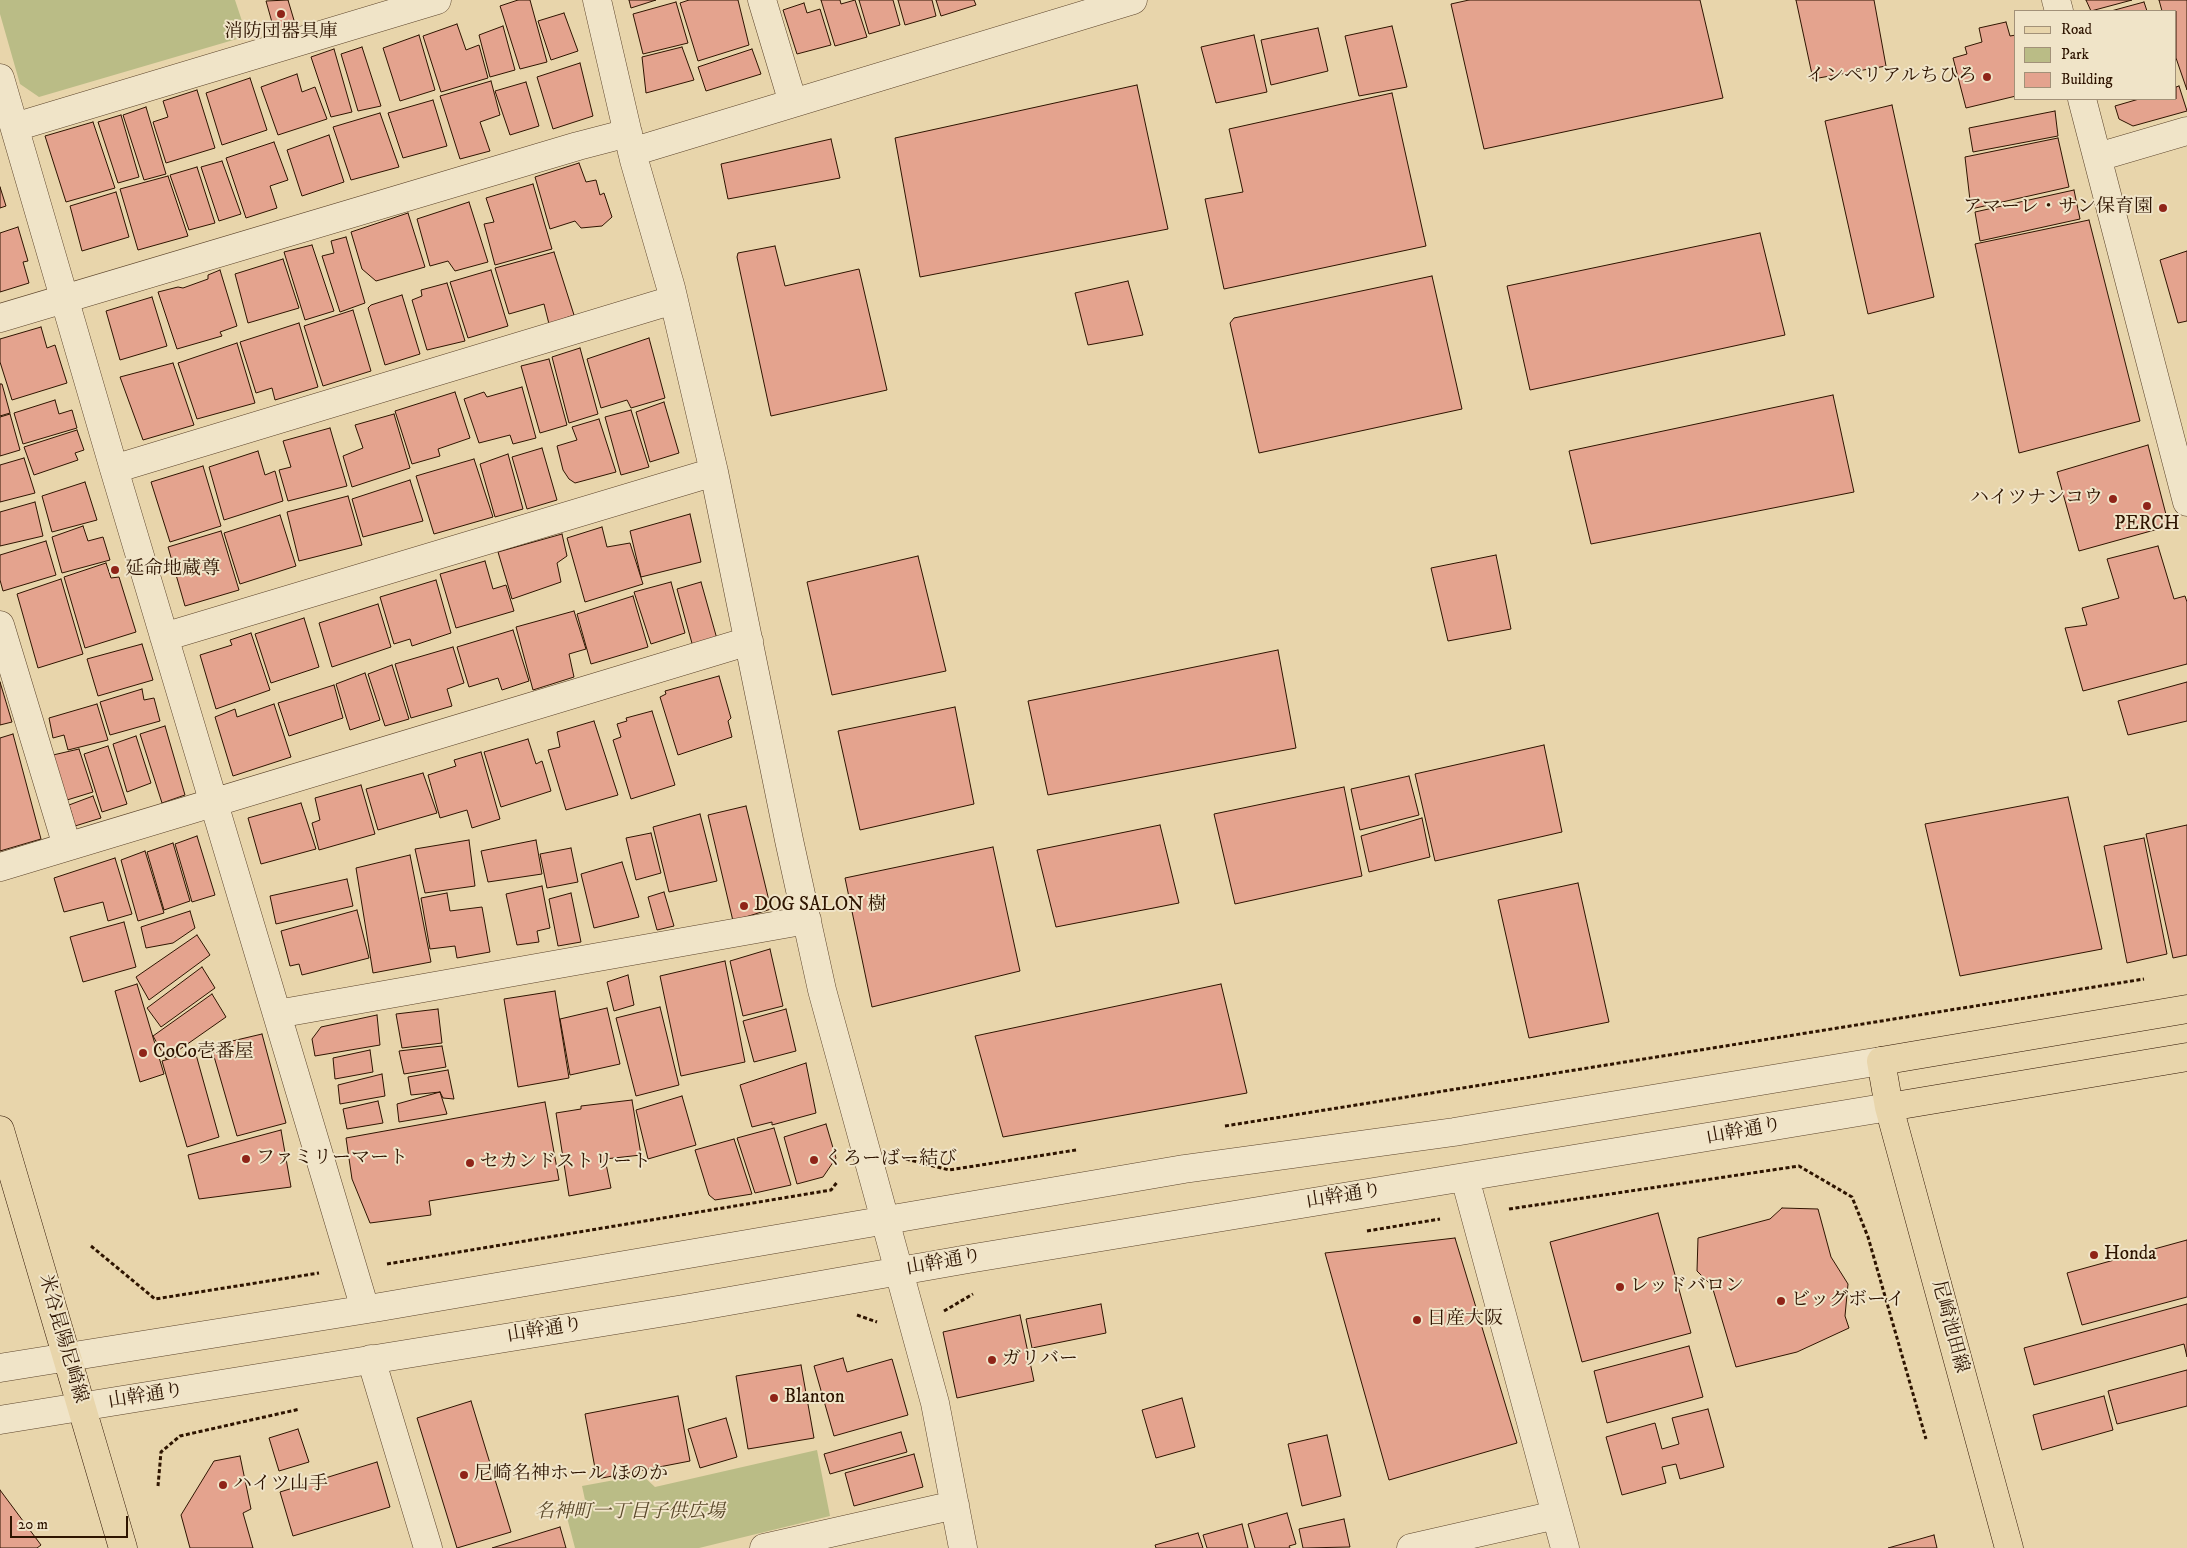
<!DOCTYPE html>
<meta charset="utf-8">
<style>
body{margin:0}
#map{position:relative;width:2187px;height:1548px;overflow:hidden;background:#e8d5ab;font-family:"IM FELL DW Pica",serif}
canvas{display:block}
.legend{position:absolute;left:2014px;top:10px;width:162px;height:90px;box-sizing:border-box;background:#f0e4c8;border:1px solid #a29178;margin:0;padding:6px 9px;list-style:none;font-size:15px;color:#2e1400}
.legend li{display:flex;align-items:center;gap:10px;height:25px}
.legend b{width:25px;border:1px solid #a29178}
.scale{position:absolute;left:10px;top:1516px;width:118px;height:22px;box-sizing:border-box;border:2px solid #2e1400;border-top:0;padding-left:6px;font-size:15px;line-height:18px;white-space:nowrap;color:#2e1400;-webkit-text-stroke:4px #f0e4c8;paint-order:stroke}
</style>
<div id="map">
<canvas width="2187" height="1548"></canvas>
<ul class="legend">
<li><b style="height:6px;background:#e8d5ab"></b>Road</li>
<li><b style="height:14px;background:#babc86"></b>Park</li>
<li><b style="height:14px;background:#e4a38e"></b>Building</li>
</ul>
<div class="scale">20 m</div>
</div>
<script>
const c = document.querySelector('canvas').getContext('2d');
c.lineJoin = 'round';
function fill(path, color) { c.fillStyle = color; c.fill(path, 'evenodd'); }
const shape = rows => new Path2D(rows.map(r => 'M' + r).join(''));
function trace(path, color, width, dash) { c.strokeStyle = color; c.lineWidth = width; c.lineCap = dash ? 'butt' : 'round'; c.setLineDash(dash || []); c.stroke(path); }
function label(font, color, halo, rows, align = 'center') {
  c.font = font + ' "IM FELL DW Pica","Noto Serif JP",serif'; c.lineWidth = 4; c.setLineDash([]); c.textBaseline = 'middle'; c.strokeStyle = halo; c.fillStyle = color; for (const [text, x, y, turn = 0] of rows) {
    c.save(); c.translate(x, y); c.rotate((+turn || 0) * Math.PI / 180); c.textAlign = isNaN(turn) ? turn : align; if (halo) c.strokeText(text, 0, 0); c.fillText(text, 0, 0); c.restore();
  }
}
fill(shape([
 [0,0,235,0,247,36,39,97,20,84,0,14],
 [817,1450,830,1516,699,1548,575,1548,564,1506,585,1500,582,1486,642,1475,655,1487]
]), '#babc86');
const building = shape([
 [288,0,296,27,275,33,266,1,288,0],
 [518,0,530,0,547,62,520,69,500,6,518,0],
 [629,0,656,0,631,8,629,0],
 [689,0,738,0,749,45,698,61,680,3,689,0],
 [821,0,840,0,841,4,855,0,867,37,835,46,821,0],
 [859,0,893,0,900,25,869,34,859,0],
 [898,0,932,0,936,16,905,25,898,0],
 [936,0,974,0,976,5,941,16,936,0],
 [1469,0,1700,0,1723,98,1484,149,1451,4,1469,0],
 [1796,0,1874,0,1886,66,1813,79,1796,0],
 [2086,0,2132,0,2091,11,2086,0],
 [2159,0,2187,0,2187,90,2176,58,2176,11,2162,11,2159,0],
 [676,2,688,43,643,54,633,14,676,2],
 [2144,2,2147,11,2111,11,2144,2],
 [804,3,807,13,820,9,831,45,797,54,783,10,804,3],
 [564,13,578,51,551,60,538,21,564,13],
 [2006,22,2010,36,2016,35,2016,96,1966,108,1953,58,1967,54,1965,47,1982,42,1979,28,2006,22],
 [457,24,466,50,479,45,488,78,441,92,423,36,457,24],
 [503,26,515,70,490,77,479,35,503,26],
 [1392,26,1407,87,1359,96,1345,36,1392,26],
 [1318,28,1328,71,1271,85,1261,40,1318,28],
 [419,35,435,90,400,101,383,48,419,35],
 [1254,35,1267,92,1216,103,1201,47,1254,35],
 [362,47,381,106,358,111,341,54,362,47],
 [682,47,694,80,646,93,642,57,682,47],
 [334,49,352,112,331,117,311,57,334,49],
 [752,49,761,74,706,91,698,67,752,49],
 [580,63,593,116,553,129,537,77,580,63],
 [297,74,302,92,315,87,327,119,278,135,261,87,297,74],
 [250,78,267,130,222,145,206,93,250,78],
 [491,81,500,115,480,122,490,151,460,159,440,96,491,81],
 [526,82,539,126,510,135,495,91,526,82],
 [1137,85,1168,229,920,277,895,138,1137,85],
 [2179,86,2187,111,2133,126,2119,119,2115,106,2139,99,2176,99,2176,87,2179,86],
 [197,90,215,148,166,163,153,122,168,117,163,101,197,90],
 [1392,93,1426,246,1224,289,1205,199,1243,192,1229,129,1392,93],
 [433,100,447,146,403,158,388,113,433,100],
 [1892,105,1934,297,1868,314,1825,121,1892,105],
 [146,107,166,174,144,180,123,115,146,107],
 [2055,111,2058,136,1973,152,1969,128,2055,111],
 [380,113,399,167,351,180,333,127,380,113],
 [121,115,139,177,118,183,98,122,121,115],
 [93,122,115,188,66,202,45,136,93,122],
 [329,135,344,182,302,196,287,150,329,135],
 [2058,138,2069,187,1971,209,1965,157,2058,138],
 [831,139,840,178,728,199,721,164,831,139],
 [274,142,288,180,270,186,277,208,246,218,226,158,274,142],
 [222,161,241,214,219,221,201,167,222,161],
 [579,163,586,182,596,180,600,195,604,193,612,217,602,226,581,228,575,221,550,229,535,177,579,163],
 [197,167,215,223,189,230,170,175,197,167],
 [168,176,188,236,138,250,120,189,168,176],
 [533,184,552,249,495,265,484,224,494,222,486,198,533,184],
 [0,187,6,206,0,208,0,187],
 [2074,190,2080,219,1980,241,1975,212,2074,190],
 [116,192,129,237,82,251,70,206,116,192],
 [469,202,488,262,455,271,448,261,430,266,417,219,469,202],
 [408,213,425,267,376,281,362,269,351,232,408,213],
 [2089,220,2140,421,2019,453,1975,244,2089,220],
 [18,227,28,261,23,262,29,283,0,292,0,233,18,227],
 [1760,233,1785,335,1530,390,1507,286,1760,233],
 [346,237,365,303,340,312,322,256,334,253,331,241,346,237],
 [312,245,334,311,305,320,284,252,312,245],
 [775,246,785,286,859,269,887,390,771,416,737,257,738,253,775,246],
 [2187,251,2187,321,2178,323,2160,260,2187,251],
 [554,252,574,315,549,324,544,304,509,314,495,268,554,252],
 [283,259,299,308,248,323,235,274,283,259],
 [220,270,237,326,220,332,222,336,177,349,158,292,178,287,183,288,208,279,208,275,220,270],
 [491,270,508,326,468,338,450,282,491,270],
 [1432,276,1462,409,1259,453,1230,323,1234,318,1432,276],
 [1128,281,1143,335,1088,345,1075,293,1128,281],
 [447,283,465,341,427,350,412,300,422,296,421,290,447,283],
 [402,295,420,354,385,365,368,308,371,305,402,295],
 [152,297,167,346,120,360,106,311,152,297],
 [353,310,371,371,323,386,304,326,353,310],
 [299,323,318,387,275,400,272,388,256,393,240,342,299,323],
 [41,327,47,348,55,345,67,383,12,400,0,362,0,339,41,327],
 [649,338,665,398,631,408,627,400,601,408,587,359,649,338],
 [237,343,255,403,197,419,178,363,237,343],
 [580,348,598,414,569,423,552,357,580,348],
 [549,359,567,425,540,433,521,366,549,359],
 [173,363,194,425,143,440,120,377,173,363],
 [0,384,2,384,10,413,0,416,0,384],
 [522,387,536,438,513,444,510,435,479,443,464,399,484,392,487,397,522,387],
 [455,392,470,438,438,449,440,456,412,464,395,411,455,392],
 [1833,395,1854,492,1591,544,1569,451,1833,395],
 [55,400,59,414,72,410,77,428,23,444,14,413,55,400],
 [664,402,679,453,650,462,636,412,664,402],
 [631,410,649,467,621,475,605,417,631,410],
 [10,414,20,450,0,456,0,417,10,414],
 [394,414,410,468,352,487,343,456,363,448,355,425,394,414],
 [599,419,616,472,575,483,569,479,563,470,557,446,577,440,572,427,599,419],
 [330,428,347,486,288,501,279,470,291,467,283,441,330,428],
 [77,430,84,450,75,453,78,460,34,475,24,447,77,430],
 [2148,445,2169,526,2079,551,2057,472,2148,445],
 [542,448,557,500,527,509,512,457,542,448],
 [258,451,265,475,275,471,283,501,224,520,209,467,258,451],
 [508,454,523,509,495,517,480,464,508,454],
 [24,458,35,493,0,502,0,465,24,458],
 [474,459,493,517,434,534,416,476,474,459],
 [203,466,221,526,170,542,151,482,203,466],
 [410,480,423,521,363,537,352,499,410,480],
 [85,482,97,520,52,532,42,496,85,482],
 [348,496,362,545,299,561,287,512,348,496],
 [35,502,43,536,0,546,0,512,35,502],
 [690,514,701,562,641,577,630,531,690,514],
 [280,515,296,566,240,584,224,533,280,515],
 [83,526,88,541,103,537,110,560,62,573,52,537,83,526],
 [602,527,607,547,630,543,643,584,585,602,567,538,602,527],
 [221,531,239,590,185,606,168,547,221,531],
 [562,534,567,556,557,563,561,582,512,599,498,552,562,534],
 [46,541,56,575,3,591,0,580,0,555,46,541],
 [2158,546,2174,599,2185,596,2187,602,2187,664,2083,691,2065,628,2087,625,2082,608,2119,598,2107,559,2158,546],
 [1496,555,1511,629,1448,641,1431,568,1496,555],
 [918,556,946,671,832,695,807,582,918,556],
 [485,561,493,589,506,585,514,611,456,628,440,574,485,561],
 [106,563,111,578,119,577,136,632,85,648,64,577,106,563],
 [61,579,83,654,38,668,17,594,61,579],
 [436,580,451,633,412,646,410,639,394,644,380,597,436,580],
 [671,582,685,633,651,644,634,592,671,582],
 [701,582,717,639,693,647,677,589,701,582],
 [633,596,648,647,591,664,577,614,633,596],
 [378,604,391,647,332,667,319,623,378,604],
 [574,611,586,649,569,654,574,677,533,690,516,627,574,611],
 [304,618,319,667,271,683,255,634,304,618],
 [513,630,529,681,502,690,498,678,469,687,457,647,513,630],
 [251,633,270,690,216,709,200,655,232,645,230,640,251,633],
 [142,644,153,680,98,696,87,659,142,644],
 [453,647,464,683,447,689,452,706,411,718,395,664,453,647],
 [1278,650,1296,748,1048,795,1028,701,1278,650],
 [392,665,409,719,385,726,368,674,392,665],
 [365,673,380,720,350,730,336,684,365,673],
 [719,676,731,718,728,721,732,737,678,755,660,697,666,694,665,691,719,676],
 [0,682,12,722,0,725,0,682],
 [2187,682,2187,721,2128,735,2118,701,2187,682],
 [334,685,343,718,289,736,278,703,334,685],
 [142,689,144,700,154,698,160,721,110,735,100,702,142,689],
 [97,704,108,740,68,750,64,735,53,738,49,718,97,704],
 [274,704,291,757,233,776,215,717,235,709,237,717,274,704],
 [955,707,974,804,860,830,838,731,955,707],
 [652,711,675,785,631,799,613,740,621,737,617,724,627,721,626,718,652,711],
 [594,721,618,795,566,810,548,750,560,747,557,732,594,721],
 [165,726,185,795,162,803,140,734,165,726],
 [13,734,41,839,0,851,0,738,13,734],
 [136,736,151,783,127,792,113,744,136,736],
 [528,739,536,764,542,761,551,791,501,807,484,752,528,739],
 [1544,745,1562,832,1435,861,1415,774,1544,745],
 [108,746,127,804,102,812,84,754,108,746],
 [79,749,93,792,67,800,53,755,79,749],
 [481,752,500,819,472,828,467,810,440,818,428,775,456,766,454,760,481,752],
 [423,773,437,813,378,830,366,789,423,773],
 [1409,776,1419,815,1360,830,1351,789,1409,776],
 [361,785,375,834,319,850,312,823,320,820,315,798,361,785],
 [1344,787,1362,876,1235,904,1214,814,1344,787],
 [93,796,101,818,75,826,69,805,93,796],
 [2068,797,2102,949,1960,976,1925,824,2068,797],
 [301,803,316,849,261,864,248,818,301,803],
 [746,806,771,909,733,921,708,815,746,806],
 [700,814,717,881,669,892,653,827,700,814],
 [1422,818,1430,857,1369,872,1361,836,1422,818],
 [1160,825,1179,903,1056,927,1037,850,1160,825],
 [2187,825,2187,955,2173,958,2146,834,2187,825],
 [651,833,661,873,636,880,626,838,651,833],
 [197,836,215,895,192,902,175,844,197,836],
 [2144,838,2167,954,2127,963,2104,846,2144,838],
 [469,840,475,886,425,893,415,849,469,840],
 [536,840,542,874,488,882,481,851,536,840],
 [173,843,190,901,164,910,147,852,173,843],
 [993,847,1020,971,872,1007,845,878,993,847],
 [571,848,578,882,547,888,540,854,571,848],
 [145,851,164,913,138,921,121,860,145,851],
 [410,855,431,962,373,973,356,868,410,855],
 [115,858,132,914,108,921,103,902,64,912,54,878,115,858],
 [622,862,639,917,594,928,581,874,622,862],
 [347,879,353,906,276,924,270,896,347,879],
 [1578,883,1609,1022,1529,1038,1498,900,1578,883],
 [542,886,550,928,537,931,539,942,517,945,506,894,542,886],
 [664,892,674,926,657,930,648,897,664,892],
 [447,893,450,911,482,907,490,952,457,958,455,946,430,949,421,898,447,893],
 [571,893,581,942,558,946,549,899,571,893],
 [357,910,369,958,302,975,299,964,290,966,281,931,357,910],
 [190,911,195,928,173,943,146,948,141,927,190,911],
 [124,922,136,967,83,982,70,937,124,922],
 [197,935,210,955,149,1000,136,977,197,935],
 [770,949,783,1006,743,1016,730,961,770,949],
 [725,961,745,1062,681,1076,660,976,725,961],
 [202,967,215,988,161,1027,147,1008,202,967],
 [628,975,634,1005,614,1011,607,982,628,975],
 [137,984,164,1074,140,1082,115,991,137,984],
 [1221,984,1247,1093,1003,1137,975,1036,1221,984],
 [555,991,569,1078,518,1087,504,999,555,991],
 [212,994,226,1017,166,1059,153,1036,212,994],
 [660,1007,679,1085,636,1096,616,1018,660,1007],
 [607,1008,620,1064,570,1075,560,1019,607,1008],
 [438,1009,442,1043,402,1048,396,1014,438,1009],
 [786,1009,796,1051,754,1062,743,1021,786,1009],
 [377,1015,380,1045,315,1056,312,1039,321,1027,377,1015],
 [262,1034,286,1123,237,1136,211,1046,262,1034],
 [442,1046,446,1067,404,1074,399,1051,442,1046],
 [370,1050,373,1072,335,1079,333,1058,370,1050],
 [195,1051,219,1137,187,1147,162,1061,195,1051],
 [806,1063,816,1113,772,1125,772,1122,752,1127,740,1085,806,1063],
 [448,1070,454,1099,443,1098,440,1092,411,1095,408,1077,448,1070],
 [382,1074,385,1096,340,1104,338,1085,382,1074],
 [440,1092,447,1114,399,1122,397,1104,440,1092],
 [682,1096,696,1145,648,1159,636,1110,682,1096],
 [632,1100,641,1155,605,1159,611,1188,569,1196,556,1113,581,1109,581,1106,632,1100],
 [378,1101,383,1123,347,1129,343,1109,378,1101],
 [545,1102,559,1180,429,1201,431,1215,370,1223,352,1179,346,1138,545,1102],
 [826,1124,836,1158,823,1177,797,1184,784,1137,826,1124],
 [774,1128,791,1185,755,1193,737,1138,774,1128],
 [281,1130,291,1187,199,1199,188,1155,281,1130],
 [734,1139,752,1194,715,1200,709,1195,695,1150,734,1139],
 [1782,1208,1818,1209,1831,1257,1848,1284,1845,1316,1849,1328,1797,1352,1736,1367,1712,1286,1697,1271,1698,1238,1770,1219,1782,1208],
 [1658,1213,1691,1333,1582,1362,1550,1242,1658,1213],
 [1455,1238,1517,1443,1389,1480,1325,1253,1455,1238],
 [2187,1240,2187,1297,2082,1325,2067,1273,2187,1240],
 [1101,1304,1106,1333,1032,1348,1026,1319,1101,1304],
 [2187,1304,2187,1357,2184,1344,2034,1385,2024,1348,2187,1304],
 [1020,1315,1034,1381,957,1398,943,1332,1020,1315],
 [1689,1346,1703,1397,1607,1423,1594,1371,1689,1346],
 [843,1358,847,1372,892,1359,908,1415,834,1436,814,1366,843,1358],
 [801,1365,814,1438,748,1449,736,1376,801,1365],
 [2187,1370,2187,1406,2117,1424,2108,1391,2187,1370],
 [678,1396,690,1461,597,1479,585,1414,678,1396],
 [2104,1396,2113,1430,2042,1450,2033,1415,2104,1396],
 [1182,1398,1195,1447,1156,1458,1142,1410,1182,1398],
 [471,1401,511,1532,457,1548,417,1418,471,1401],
 [1708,1409,1724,1467,1680,1479,1676,1464,1662,1467,1666,1483,1622,1495,1606,1437,1655,1423,1662,1449,1679,1444,1672,1418,1708,1409],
 [726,1418,737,1457,700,1468,688,1429,726,1418],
 [298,1429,309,1462,279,1471,269,1438,298,1429],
 [901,1432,907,1452,830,1474,824,1454,901,1432],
 [1327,1435,1341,1496,1302,1506,1288,1444,1327,1435],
 [914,1454,923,1487,854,1506,845,1473,914,1454],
 [240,1456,251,1509,243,1513,253,1548,190,1548,181,1515,214,1461,240,1456],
 [377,1462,390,1507,293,1536,280,1492,377,1462],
 [0,1490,41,1545,37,1548,0,1548,0,1490],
 [1287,1513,1296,1544,1289,1546,1290,1548,1255,1548,1248,1524,1287,1513],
 [1344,1519,1350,1547,1303,1548,1299,1529,1344,1519],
 [1242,1524,1248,1548,1207,1548,1203,1535,1242,1524],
 [560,1527,566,1548,492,1548,560,1527],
 [1198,1533,1203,1548,1156,1548,1155,1545,1198,1533],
 [1934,1535,1937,1548,1888,1548,1934,1535]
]);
fill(building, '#e4a38e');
trace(building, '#2e1400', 1);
const minor = shape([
 [597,0,634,160,671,288,714,472,789,840,822,990,935,1403,963,1548],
 [762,0,793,103],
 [2056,0,2059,11],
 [0,78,114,469,365,1309],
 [2082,99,2187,502],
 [15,127,437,0],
 [632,152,1133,0],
 [2098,157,2187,131],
 [0,318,578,146,628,133],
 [114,469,673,300],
 [0,625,67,846],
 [164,637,714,472],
 [0,867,749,641],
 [277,1014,807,920],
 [1465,1178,1565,1548],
 [371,1359,428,1548],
 [0,1368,380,1307,1184,1169,1454,1132,1881,1061],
 [0,1420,684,1309,968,1259,1889,1107],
 [764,1548,955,1505],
 [1411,1548,1556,1515]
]);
const major = shape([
 [1889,1107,2187,1057],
 [0,1130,123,1548],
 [2009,1548,1889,1107,1881,1061,2187,1009]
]);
trace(minor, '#5c442b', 29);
trace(major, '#2e1400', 29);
trace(shape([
 [1225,1126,2144,979],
 [906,1159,949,1170,1076,1150],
 [1509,1209,1799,1166,1852,1197,1868,1237,1926,1439],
 [1367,1231,1440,1219],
 [91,1246,155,1299,319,1273],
 [387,1264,831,1190,838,1181],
 [944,1311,973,1294],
 [857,1315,877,1322],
 [158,1486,161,1452,180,1436,300,1409]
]), '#2e1400', 3, [4, 2.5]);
trace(minor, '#f0e4c8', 28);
trace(major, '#e8d5ab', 28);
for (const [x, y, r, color] of [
 [281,14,5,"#8f2418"],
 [1987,77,5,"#8f2418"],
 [2163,208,5,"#8f2418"],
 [2113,499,5,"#8f2418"],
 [2147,506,5,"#8f2418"],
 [115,570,5,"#8f2418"],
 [744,906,5,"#8f2418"],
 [143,1053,5,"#8f2418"],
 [246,1159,5,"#8f2418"],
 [814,1160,5,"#8f2418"],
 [470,1163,5,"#8f2418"],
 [2094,1255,5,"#8f2418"],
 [1620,1287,5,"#8f2418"],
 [1781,1301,5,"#8f2418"],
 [1417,1320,5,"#8f2418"],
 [992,1360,5,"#8f2418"],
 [774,1398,5,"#8f2418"],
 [464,1475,5,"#8f2418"],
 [223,1485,5,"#8f2418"]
]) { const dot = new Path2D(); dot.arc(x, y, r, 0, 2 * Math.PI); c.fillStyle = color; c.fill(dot); trace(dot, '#f0e4c8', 2); }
label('19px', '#2e1400', '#f0e4c8', [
 ["消防団器具庫",281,33,"center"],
 ["インペリアルちひろ",1977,77,"right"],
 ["アマーレ・サン保育園",2153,208,"right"],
 ["ハイツナンコウ",2103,499,"right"],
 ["PERCH",2147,525,"center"],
 ["延命地蔵尊",125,570],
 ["DOG SALON 樹",754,906],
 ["CoCo壱番屋",153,1053],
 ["ファミリーマート",256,1159],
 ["くろーばー結び",824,1160],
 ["セカンドストリート",480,1163],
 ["Honda",2104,1255],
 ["レッドバロン",1630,1287],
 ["ビッグボーイ",1791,1301],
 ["日産大阪",1427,1320],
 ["ガリバー",1002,1360],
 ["Blanton",784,1398],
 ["尼崎名神ホール ほのか",474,1475],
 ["ハイツ山手",233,1485]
], 'left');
label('19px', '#2e1400', '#f0e4c8', [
 ["山幹通り",1744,1132,-10],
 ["山幹通り",1344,1197,-9],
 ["山幹通り",944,1263,-10],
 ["尼崎池田線",1949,1327,75],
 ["山幹通り",545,1331,-9],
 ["米谷昆陽尼崎線",62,1339,74],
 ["山幹通り",146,1397,-9]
]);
label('italic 19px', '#584628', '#f0e4c8', [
 ["名神町一丁目子供広場",630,1513]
]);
</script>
